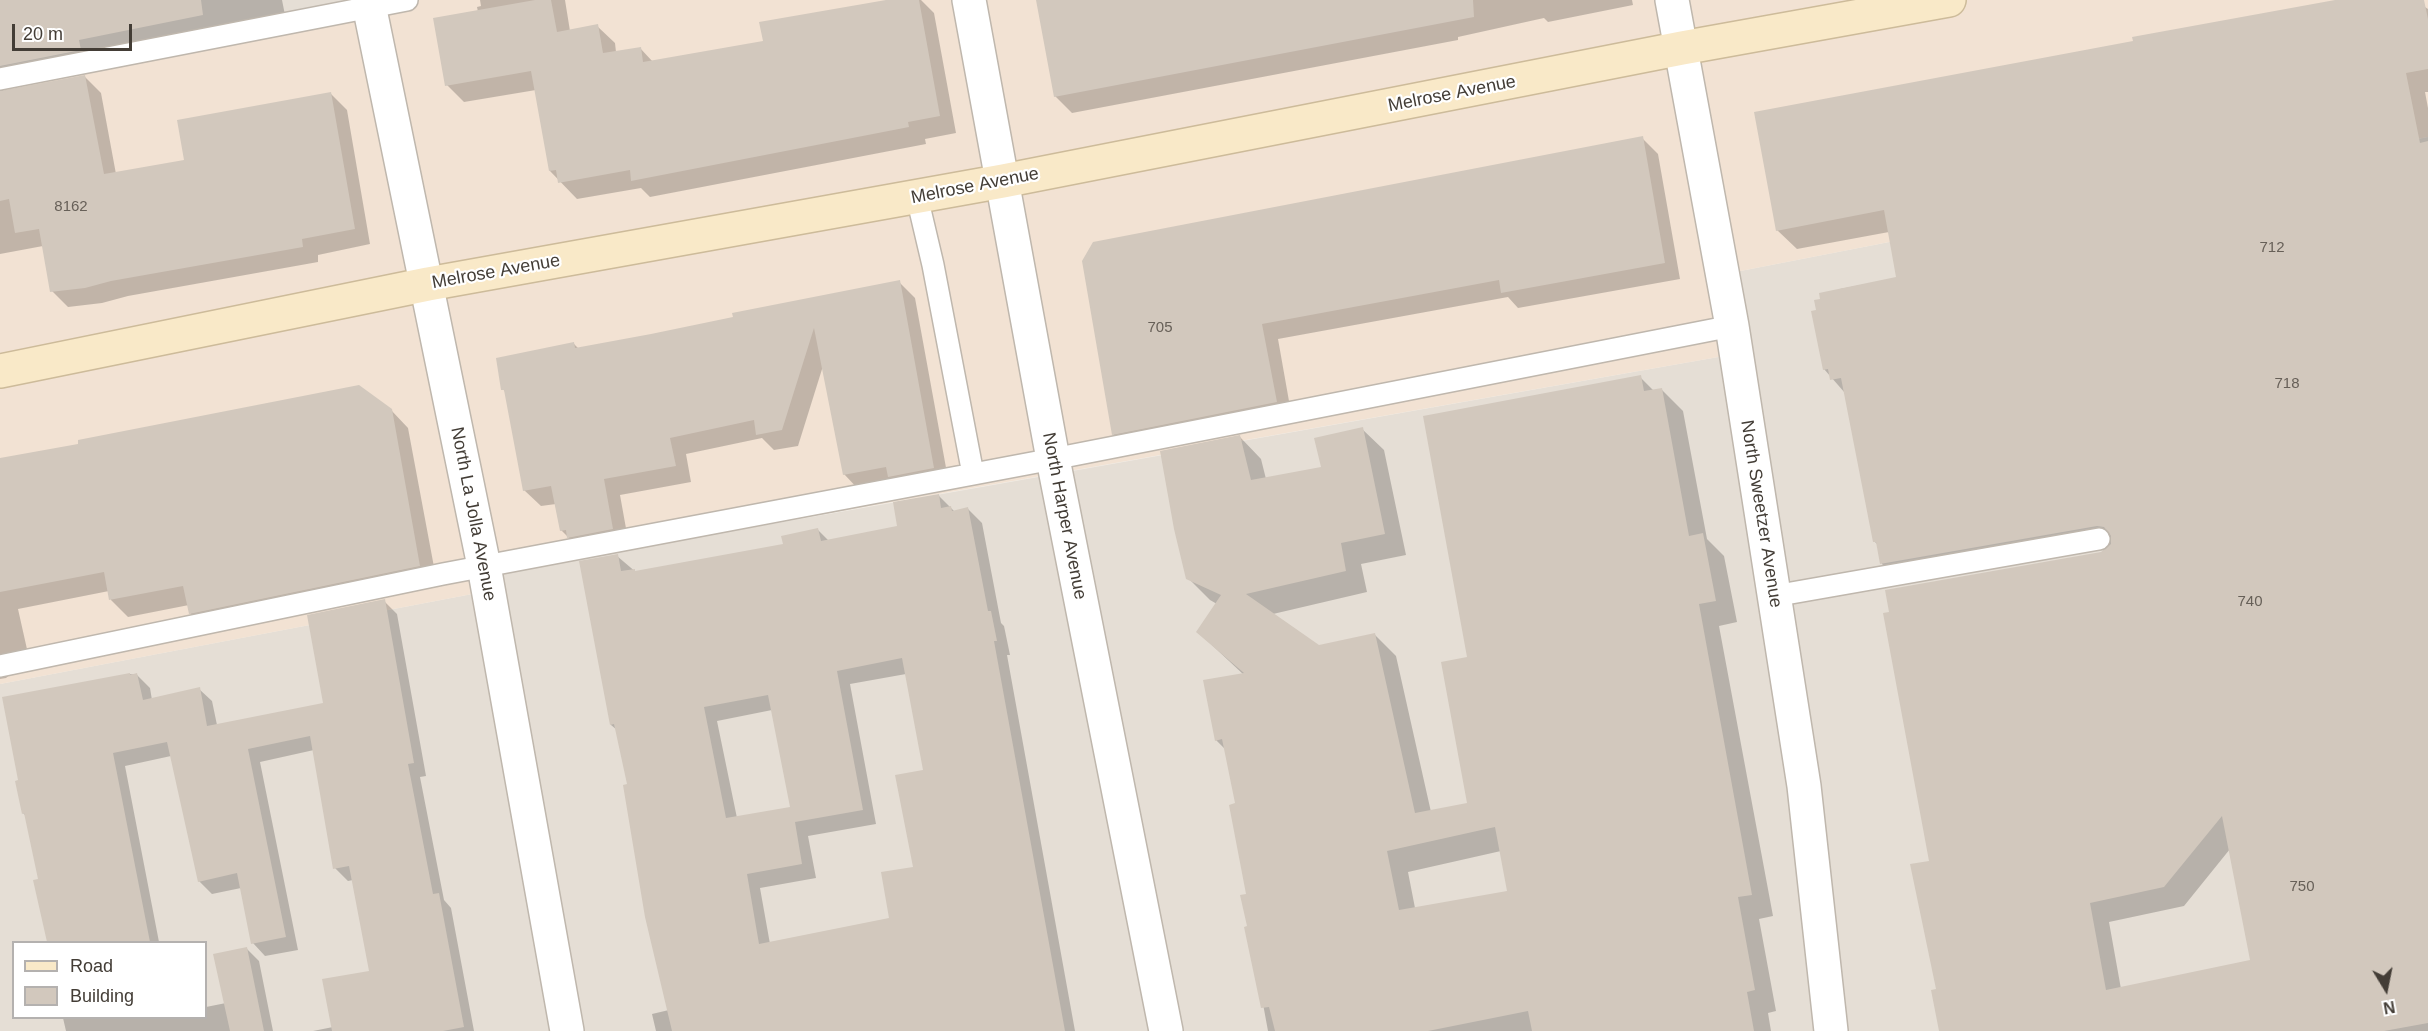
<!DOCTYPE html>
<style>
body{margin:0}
#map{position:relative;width:2428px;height:1031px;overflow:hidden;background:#f1ede6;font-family:Helvetica,sans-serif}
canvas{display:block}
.legend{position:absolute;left:12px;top:941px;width:195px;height:78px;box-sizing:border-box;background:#fff;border:2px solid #b4b1af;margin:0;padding:8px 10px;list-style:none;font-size:18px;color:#433d36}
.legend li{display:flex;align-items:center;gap:12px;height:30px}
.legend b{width:30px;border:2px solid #b4b1af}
.north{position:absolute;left:2356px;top:959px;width:60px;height:60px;-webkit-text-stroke:4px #fff;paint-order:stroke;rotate:170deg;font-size:16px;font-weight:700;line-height:24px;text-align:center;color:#433d36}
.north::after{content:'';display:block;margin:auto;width:21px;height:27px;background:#433d36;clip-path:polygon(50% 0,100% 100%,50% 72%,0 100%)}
.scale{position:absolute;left:12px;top:24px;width:120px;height:27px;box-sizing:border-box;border:3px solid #433d36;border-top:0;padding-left:8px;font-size:18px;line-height:21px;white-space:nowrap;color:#433d36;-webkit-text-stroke:4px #fff;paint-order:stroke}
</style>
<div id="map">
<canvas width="2428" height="1031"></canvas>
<ul class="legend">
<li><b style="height:8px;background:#f9e9c8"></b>Road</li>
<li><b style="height:16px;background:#d2c8bd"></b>Building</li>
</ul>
<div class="north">N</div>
<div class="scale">20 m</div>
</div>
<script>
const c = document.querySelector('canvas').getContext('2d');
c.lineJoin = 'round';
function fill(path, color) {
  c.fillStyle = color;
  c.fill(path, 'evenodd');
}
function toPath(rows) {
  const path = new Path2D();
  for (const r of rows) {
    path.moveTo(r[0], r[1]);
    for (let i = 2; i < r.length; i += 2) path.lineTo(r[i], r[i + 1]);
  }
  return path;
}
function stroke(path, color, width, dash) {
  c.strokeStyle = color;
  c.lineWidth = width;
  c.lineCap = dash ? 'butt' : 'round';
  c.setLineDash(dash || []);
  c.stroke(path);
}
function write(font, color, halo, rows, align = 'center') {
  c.font = font + ' Helvetica,sans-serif';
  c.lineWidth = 4.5;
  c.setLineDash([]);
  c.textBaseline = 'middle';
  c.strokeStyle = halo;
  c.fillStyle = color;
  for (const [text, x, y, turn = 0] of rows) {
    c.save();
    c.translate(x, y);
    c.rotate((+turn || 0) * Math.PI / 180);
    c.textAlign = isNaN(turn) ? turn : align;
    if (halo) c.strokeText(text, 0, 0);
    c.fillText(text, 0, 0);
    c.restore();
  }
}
fill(toPath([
 [0,0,405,0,0,79],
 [2428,137,2428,1031,0,1031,0,684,488,591,483,575,1741,353,1725,274],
 [14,942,206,942,206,1018,14,1018]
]), '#e5ded5');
fill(toPath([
 [405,0,2428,0,2428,137,1725,274,1741,353,483,574,488,591,0,684,0,79]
]), '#f2e2d3');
fill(toPath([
 [0,0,282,0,287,25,14,82,0,93],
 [480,0,565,0,570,31,597,26,615,43,616,52,640,48,653,62,764,42,894,0,921,0,934,13,956,133,925,139,926,144,650,197,641,188,577,199,550,171,536,90,464,102,447,85,478,12,477,7,481,6],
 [1038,0,1632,0,1633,5,1548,22,1544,18,1458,37,1458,40,1072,113,1055,96],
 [2343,0,2414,0,2428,9,2428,92,2425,92,2428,108,2428,1031,1940,1031,1931,862,2102,553,2110,547,1901,583,1882,564,1879,546,1875,542,1845,393,1824,369,1818,311,1840,289,1898,278,1889,232,1797,249,1777,230,2134,43],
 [2230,849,2252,961,2121,989,2109,922,2184,906],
 [85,77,101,93,116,174,186,162,331,94,347,110,370,244,318,255,318,262,128,296,102,303,68,307,52,291,43,246,0,254,0,94],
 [1642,138,1658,154,1680,279,1518,308,1508,297,1278,339,1292,418,1129,450,1113,434,1084,261],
 [899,282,915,298,949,484,860,491,844,474,823,366,798,446,774,450,762,438,686,454,691,482,620,495,629,545,578,547,561,530,556,504,541,506,524,490,506,393,503,389,574,344,579,349,652,336],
 [1640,377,1654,391,1661,389,1683,411,1707,539,1724,556,1737,622,1719,626,1773,916,1759,919,1776,1011,1768,1013,1771,1031,1268,1031,1249,928,1248,895,1237,805,1226,750,1216,740,1244,675,1198,632,1217,604,1210,600,1188,578,1240,437,1261,459,1266,479,1323,468,1362,429,1384,450,1406,555,1361,564,1367,592,1273,614,1319,647,1375,635,1396,656,1431,812,1469,804,1469,658],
 [1501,851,1508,892,1415,908,1408,872],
 [391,410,408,428,437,583,208,630,190,613,189,605,128,617,111,600,109,591,18,609,31,667,14,671,6,678,0,679,0,460],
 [938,495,955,512,968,509,982,523,1001,623,1004,626,1010,655,1007,655,1075,1031,656,1031,652,1014,669,1010,628,785,617,730,611,725,617,556,637,573,784,545,818,530,829,541,898,527],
 [906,674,925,772,914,868,891,920,770,944,760,888,816,878,808,836,876,824,850,684],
 [772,710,791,808,737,818,717,721],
 [384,601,397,614,426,776,420,777,444,900,451,908,474,1031,313,1031,333,1027,371,972,353,880,348,881,335,868,314,750,260,762,298,950,265,956,253,943,241,888,212,894,199,881,171,756,125,766,159,942,48,942,35,881,39,880,26,816,23,813,129,674,137,675,150,688,152,700,199,689,212,701,217,725,324,704],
 [246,948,259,961,273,1031,66,1031,63,1018,206,1018,206,1007,226,1003]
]), '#0003');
fill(toPath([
 [0,0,201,0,203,15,79,40,81,50,0,66],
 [535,0,551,0,557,32,598,24,603,53,641,47,643,62,763,41,759,22,886,0,919,0,940,116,908,122,909,127,631,181,630,170,558,183,556,170,549,171,531,71,445,86,433,18],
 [1036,0,1473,0,1474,17,1054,97],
 [2335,0,2424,0,2428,19,2428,69,2406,73,2420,143,2428,141,2428,1023,2384,1031,1939,1031,1931,990,1936,989,1910,864,1929,861,1883,613,1889,612,1885,590,2101,552,2111,544,2111,536,2104,527,2097,526,1880,564,1876,542,1873,542,1841,378,1830,380,1828,369,1823,370,1811,311,1816,310,1814,300,1820,299,1819,293,1896,277,1884,210,1776,231,1754,112,2133,41,2132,37],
 [2222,816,2250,960,2106,990,2090,903,2164,887],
 [85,75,104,174,184,160,177,120,331,92,355,229,302,239,303,247,111,281,85,288,50,292,39,229,15,233,9,199,0,201,0,91],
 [1643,136,1665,263,1501,293,1499,280,1262,324,1277,402,1112,435,1082,261,1093,242],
 [900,280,934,468,888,477,886,467,843,475,814,328,782,430,756,435,754,420,670,438,676,466,604,479,613,529,567,538,566,530,560,531,551,486,523,491,504,390,501,390,496,358,574,342,575,348,651,334,733,317,732,313],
 [1641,375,1644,391,1662,388,1689,536,1703,533,1716,601,1699,604,1752,895,1738,897,1755,990,1747,992,1754,1031,1532,1031,1528,1011,1428,1031,1275,1031,1269,1007,1261,1008,1244,927,1247,926,1240,895,1246,894,1229,805,1235,803,1222,739,1215,741,1203,680,1244,673,1196,632,1221,595,1186,579,1174,529,1160,451,1240,435,1251,480,1321,467,1314,438,1363,427,1385,534,1341,543,1346,571,1246,594,1319,645,1375,633,1415,813,1467,803,1441,662,1467,657,1423,416],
 [1495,827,1507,891,1399,910,1387,851],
 [359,385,392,409,420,566,189,614,183,586,109,600,104,572,0,592,0,458,78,444,78,440],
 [939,494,941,508,951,506,952,511,968,507,988,611,991,611,997,641,994,641,1065,1031,672,1031,645,917,623,785,627,784,614,724,610,725,579,561,618,554,621,571,635,569,635,571,783,544,781,536,818,528,821,541,897,526,893,502],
 [902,658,923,770,895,775,913,867,881,872,889,918,759,944,747,874,802,864,795,822,863,810,837,671],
 [768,695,790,807,726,818,704,707],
 [385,599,414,763,408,764,433,894,439,893,464,1027,443,1031,332,1031,322,979,369,971,349,866,333,869,310,736,248,749,286,937,251,944,237,873,198,882,167,742,113,753,150,942,47,942,33,880,38,879,24,813,22,814,15,781,18,780,2,697,130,673,130,675,137,673,143,700,200,687,207,726,323,703,307,615],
 [247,947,264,1031,230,1031,213,954]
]), '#d2c8bd');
const service = toPath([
 [0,79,407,0],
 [917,197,933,265,973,474],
 [1774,596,2099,539],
 [0,666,443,574,1053,459,1732,326]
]);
const minor = toPath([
 [368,0,484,566,567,1031],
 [969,0,1053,459,1166,1031],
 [1672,0,1732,326,1804,786,1831,1031]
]);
const secondary = toPath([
 [0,371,428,284,1003,181,1682,48,1949,0]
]);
stroke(service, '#bfb7ad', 24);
stroke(minor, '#bfb7ad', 36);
stroke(secondary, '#cdbb9a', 36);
stroke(service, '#fff', 21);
stroke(minor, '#fff', 33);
stroke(secondary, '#f9e9c8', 33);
write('15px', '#676058', null, [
 ["8162",71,207],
 ["712",2272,248],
 ["705",1160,328],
 ["718",2287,384],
 ["740",2250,602],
 ["750",2302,887]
]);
write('18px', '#433d36', '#fff', [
 ["Melrose Avenue",1452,94,-11],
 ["Melrose Avenue",975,186,-11],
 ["Melrose Avenue",496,272,-10],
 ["North La Jolla Avenue",473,514,79],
 ["North Sweetzer Avenue",1761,514,81],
 ["North Harper Avenue",1064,516,79]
]);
</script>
